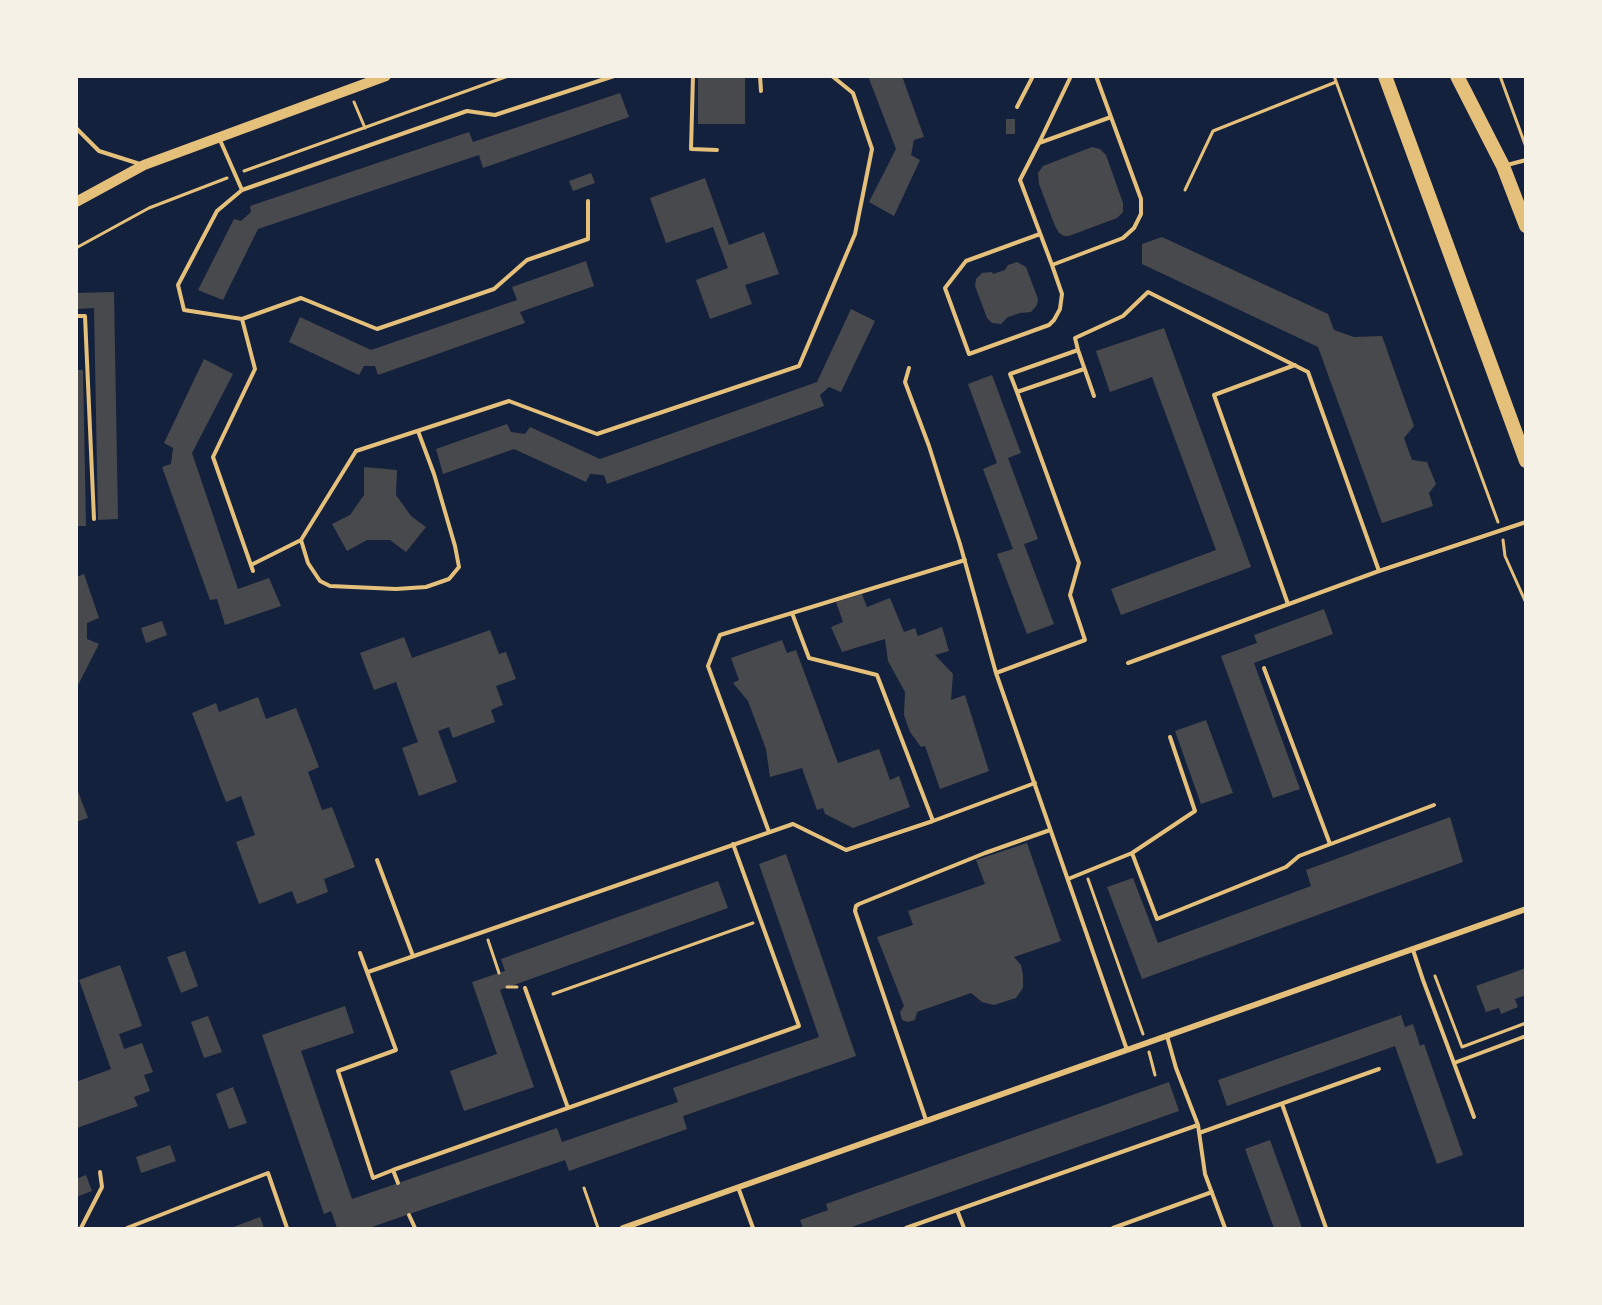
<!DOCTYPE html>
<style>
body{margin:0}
#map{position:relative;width:1602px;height:1305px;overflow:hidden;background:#14213d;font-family:Inter,sans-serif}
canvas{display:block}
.frame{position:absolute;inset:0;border:78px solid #f6f1e7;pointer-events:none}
</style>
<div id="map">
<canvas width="1602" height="1305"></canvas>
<div class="frame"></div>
</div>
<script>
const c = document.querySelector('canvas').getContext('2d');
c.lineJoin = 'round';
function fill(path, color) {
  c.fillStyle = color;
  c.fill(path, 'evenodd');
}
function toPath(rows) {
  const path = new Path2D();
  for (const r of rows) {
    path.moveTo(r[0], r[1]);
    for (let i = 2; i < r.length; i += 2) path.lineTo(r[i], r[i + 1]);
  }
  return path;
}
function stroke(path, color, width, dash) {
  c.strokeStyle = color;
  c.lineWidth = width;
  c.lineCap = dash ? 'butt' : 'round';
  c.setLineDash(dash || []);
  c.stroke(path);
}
fill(toPath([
 [698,76,745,76,745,124,698,124],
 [868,76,902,76,924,137,914,140,911,155,920,160,894,216,869,202,896,149],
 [620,93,629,117,483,168,479,155,258,229,223,300,198,290,234,219,241,221,251,212,250,206,469,132,473,142],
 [1006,119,1015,119,1015,134,1006,134],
 [1092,147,1100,149,1106,155,1123,203,1123,212,1117,218,1069,236,1064,236,1059,233,1055,226,1039,184,1038,173,1043,166],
 [591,173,595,183,573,191,569,181],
 [705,178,729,245,764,232,779,274,745,285,752,304,710,319,696,280,728,268,713,227,666,243,650,198],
 [1162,237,1328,314,1334,330,1354,337,1382,336,1414,426,1404,438,1412,460,1427,462,1436,484,1429,493,1433,506,1382,523,1318,347,1142,264,1142,244],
 [586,261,594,286,520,312,525,323,378,375,375,366,364,366,359,375,289,342,300,317,371,350,517,300,512,287],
 [1017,262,1026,267,1038,299,1037,305,1031,312,1020,313,1008,317,1001,324,992,323,987,318,975,286,976,279,982,273,992,272,993,274,1005,270,1008,265],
 [114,292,118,519,98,520,94,308,76,309,76,293],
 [851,309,875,321,841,392,829,387,820,395,824,406,607,484,604,475,590,474,586,482,514,449,443,474,436,449,507,424,511,432,525,434,530,427,600,459,817,382],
 [1164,328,1251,567,1121,615,1111,589,1216,550,1152,377,1110,392,1096,351],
 [204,359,233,374,192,453,238,589,269,578,281,606,225,625,217,599,210,600,162,467,171,464,173,448,164,443],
 [76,370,83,370,86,526,76,526],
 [992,375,1021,453,1008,458,1038,539,1024,544,1054,624,1027,634,997,554,1013,549,983,469,997,463,968,384],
 [364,467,397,470,396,495,411,516,426,527,406,552,390,540,367,540,347,551,332,524,350,515,364,495],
 [84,574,99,618,87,623,87,639,99,644,76,689,76,577],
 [862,594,867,607,890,598,904,632,915,628,918,636,942,627,949,651,935,655,953,674,951,700,965,695,989,771,940,789,925,746,921,747,910,732,904,715,905,692,888,661,885,639,842,652,831,627,843,622,836,602],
 [1324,609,1333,634,1254,663,1300,789,1273,798,1221,656,1257,643,1254,635],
 [162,621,167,635,146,643,141,628],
 [490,630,499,654,506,652,516,679,496,686,503,705,491,710,495,722,453,738,449,727,438,731,457,782,419,796,402,748,418,742,396,682,374,690,360,653,404,637,412,658],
 [782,640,787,653,796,650,838,763,879,749,890,780,899,776,910,807,853,828,825,814,823,808,817,810,802,768,770,777,766,749,748,701,733,683,739,680,731,658],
 [258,697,266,719,296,708,319,767,308,772,322,810,332,807,355,867,324,879,328,892,297,904,292,891,259,904,236,842,255,835,241,796,226,802,192,713,216,703,219,712],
 [1206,720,1233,793,1201,804,1175,731],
 [76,786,88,818,76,822],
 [1450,817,1463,862,1142,979,1107,887,1133,878,1158,943,1311,886,1306,870],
 [1027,843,1061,941,1014,957,1021,965,1023,975,1023,988,1016,998,994,1005,982,1002,971,993,917,1012,915,1020,908,1022,902,1020,900,1012,904,1006,877,937,913,925,908,911,985,884,976,860],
 [786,854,856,1056,683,1116,687,1129,569,1171,565,1160,369,1228,337,1228,331,1211,324,1214,262,1035,345,1006,354,1033,301,1051,352,1199,557,1128,562,1142,678,1102,673,1088,819,1037,759,864],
 [718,881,728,908,500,990,534,1087,464,1111,450,1071,497,1054,472,982,505,971,501,959],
 [185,951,198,986,181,993,167,957],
 [120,965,142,1026,119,1034,124,1049,142,1043,153,1072,144,1075,150,1091,134,1097,138,1106,77,1128,76,1082,111,1069,79,980],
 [1526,968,1526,995,1515,999,1518,1007,1501,1014,1499,1008,1486,1012,1476,986],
 [1401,1015,1405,1027,1413,1024,1420,1046,1424,1044,1463,1155,1437,1164,1395,1046,1227,1106,1218,1080],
 [208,1016,222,1052,204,1058,191,1022],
 [1169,1082,1179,1111,849,1228,803,1228,800,1220,828,1210,826,1204],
 [233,1087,247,1123,229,1129,216,1094],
 [1270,1140,1302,1228,1274,1228,1245,1149],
 [170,1145,176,1161,141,1173,136,1157],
 [86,1175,92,1191,76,1197,76,1179],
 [260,1217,264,1228,231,1228]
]), '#48494c');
stroke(toPath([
 [1334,76,1498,522],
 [1500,76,1526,147],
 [354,102,365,128],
 [244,171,508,76],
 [1185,190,1213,131,1336,82],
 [76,248,149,208,227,178],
 [1503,540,1505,556,1526,603],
 [1088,879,1143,1034],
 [488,940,499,973],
 [1435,976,1462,1047,1526,1023],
 [507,987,517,987],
 [553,994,753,923],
 [1149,1052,1155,1075],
 [584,1188,598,1228]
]), '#e5c07b', 3);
stroke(toPath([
 [693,76,691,149,717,150],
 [760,76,761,91],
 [1096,76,1141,199,1141,214,1134,228,1123,238,1052,265,1020,180,1039,143,1111,117],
 [1017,107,1033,76],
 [76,128,99,151,140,164],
 [220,140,242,190,217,211,178,285,184,310,242,319,255,369,213,457,253,571],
 [1039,143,1071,76],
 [1507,165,1526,160],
 [242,190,467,111,495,115,614,76],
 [1040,234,966,261,945,288,969,354,1049,325,1054,320,1060,309,1062,294,1052,265],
 [76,316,85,316,94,519],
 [242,319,301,298,377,329,494,289,527,260,588,239,588,201],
 [1078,350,1094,396],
 [909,368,905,382,929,446,960,544,996,673],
 [1084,369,1017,392,1079,563,1070,595,1085,640,996,673,1127,1050],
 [1017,392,1010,374,1078,350,1075,338,1123,316,1148,292,1308,372,1379,571],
 [301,540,308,563,320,581,330,586,396,589,426,587,449,579,459,567,455,546,434,474,418,431],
 [251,565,301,540,356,451,509,401,597,434,799,366,855,234,872,149,853,93,832,76],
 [1288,604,1214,395,1295,365],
 [792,613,965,560],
 [1128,663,1379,571,1526,522],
 [1264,668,1330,844],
 [769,832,708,666,720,635,792,613,809,658,877,675,933,821],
 [1132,853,1195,811,1170,737],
 [377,860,413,956],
 [1068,879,1132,853,1157,919,1286,867,1299,856,1434,805],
 [1413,950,1423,980,1474,1117],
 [360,953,396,1050,338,1071,373,1178,393,1170],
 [368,972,793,824,846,850,933,821,1035,783],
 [525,988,568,1108],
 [1167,1036,1176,1068,1198,1125,1205,1174,1225,1228],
 [1454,1063,1526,1036],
 [1282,1104,1326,1228],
 [926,1120,855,911,856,906,859,904,985,853,1050,830],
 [1199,1133,1379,1069],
 [398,1183,393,1170,799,1026,733,844],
 [738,1187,753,1228],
 [957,1210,964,1228],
 [409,1215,415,1228],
 [81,1228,102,1187,100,1172],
 [127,1228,268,1173,287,1228],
 [906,1228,1198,1125],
 [1113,1228,1212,1192]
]), '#e5c07b', 4);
stroke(toPath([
 [623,1228,1526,909]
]), '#e5c07b', 6);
stroke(toPath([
 [76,202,144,165,386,76]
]), '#e5c07b', 10);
stroke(toPath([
 [1385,76,1526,461],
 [1457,76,1503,166,1526,226]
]), '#e5c07b', 14);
</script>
